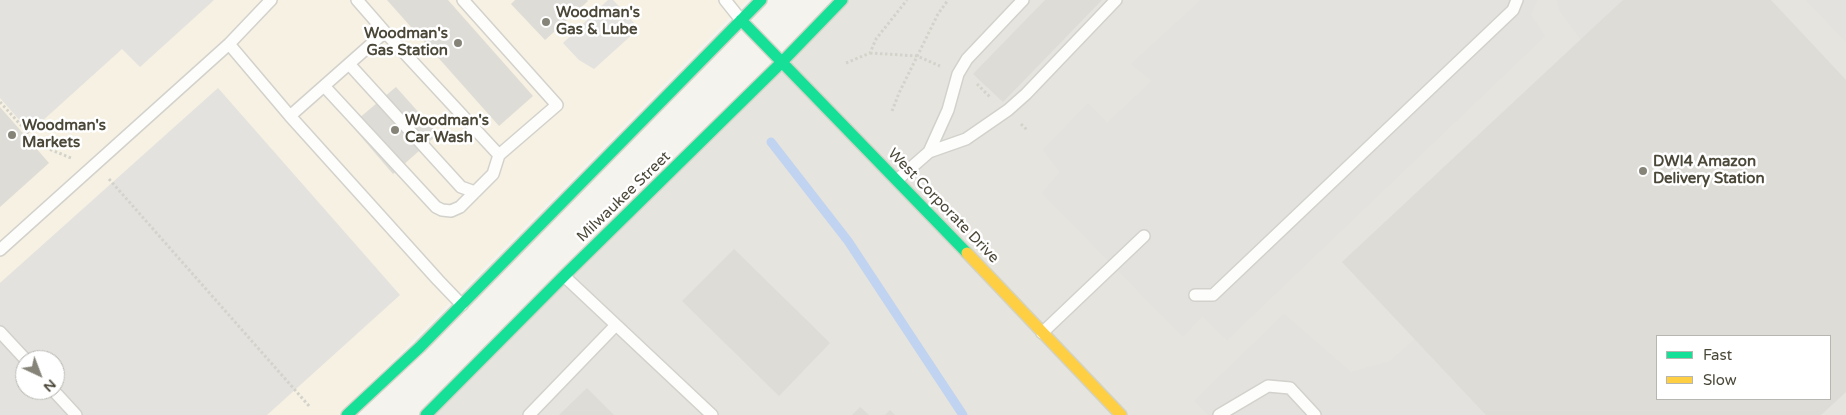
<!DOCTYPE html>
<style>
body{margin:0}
#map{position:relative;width:1846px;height:415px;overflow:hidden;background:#f4f3ee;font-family:"Varela Round",sans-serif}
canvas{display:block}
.legend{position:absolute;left:1656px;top:335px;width:175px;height:65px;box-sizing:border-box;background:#fff;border:1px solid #b7b6b0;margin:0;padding:6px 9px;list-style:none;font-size:15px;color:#4b4839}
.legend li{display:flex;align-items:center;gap:10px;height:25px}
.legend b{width:25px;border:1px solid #b7b6b0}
.north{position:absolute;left:15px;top:350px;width:50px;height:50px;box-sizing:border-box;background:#fff;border:1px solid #b7b6b0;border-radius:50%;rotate:137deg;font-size:14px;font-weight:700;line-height:20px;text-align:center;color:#4b4839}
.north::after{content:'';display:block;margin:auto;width:18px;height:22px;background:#868478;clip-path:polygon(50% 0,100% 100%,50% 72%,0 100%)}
</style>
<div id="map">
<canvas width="1846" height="415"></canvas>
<ul class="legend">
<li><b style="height:6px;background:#16e098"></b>Fast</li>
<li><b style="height:6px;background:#ffcf43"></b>Slow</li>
</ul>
<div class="north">N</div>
</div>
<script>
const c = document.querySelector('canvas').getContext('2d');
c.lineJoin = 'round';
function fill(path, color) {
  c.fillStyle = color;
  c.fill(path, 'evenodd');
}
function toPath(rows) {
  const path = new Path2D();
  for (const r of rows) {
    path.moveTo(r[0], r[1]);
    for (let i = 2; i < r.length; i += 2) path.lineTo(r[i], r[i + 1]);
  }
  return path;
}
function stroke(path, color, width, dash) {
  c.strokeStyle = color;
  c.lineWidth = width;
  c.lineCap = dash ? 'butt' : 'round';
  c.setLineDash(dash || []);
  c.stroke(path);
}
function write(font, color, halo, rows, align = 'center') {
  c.font = font + ' "Varela Round",sans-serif';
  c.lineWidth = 5;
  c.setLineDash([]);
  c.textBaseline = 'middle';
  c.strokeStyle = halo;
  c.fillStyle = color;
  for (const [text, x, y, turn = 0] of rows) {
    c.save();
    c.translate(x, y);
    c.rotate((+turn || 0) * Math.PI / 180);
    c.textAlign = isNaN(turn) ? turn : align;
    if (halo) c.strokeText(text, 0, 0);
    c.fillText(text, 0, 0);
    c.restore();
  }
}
fill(toPath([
 [0,0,747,0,339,415,0,415],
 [25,360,55,360,55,390,25,390]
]), '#f6f1e2');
fill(toPath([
 [842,0,1846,0,1846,415,426,415],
 [1657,336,1830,336,1830,399,1657,399]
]), '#e6e4de');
fill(toPath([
 [0,0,214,0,140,67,122,49,30,132,0,98],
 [608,0,613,0,635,24,635,32,594,69,579,60,563,43],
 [1201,0,1537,0,1531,15,1545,36,1227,340,1202,316,1183,337,1042,193,1060,172,1043,150,1088,103,1107,123,1152,81,1131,64],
 [1557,0,1623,0,1581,40,1559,10],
 [1806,0,1846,0,1846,42],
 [218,88,400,295,267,415,0,415,0,283],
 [25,360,55,360,55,390,25,390],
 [1284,314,1351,372,1390,361,1415,339,1486,415,1209,415,1194,401]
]), '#e3e2de');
stroke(toPath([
 [771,142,848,241,963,415]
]), '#c0d3f0', 9);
fill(toPath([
 [387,0,448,0,533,96,499,126],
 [515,0,587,0,588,1,545,40,511,4],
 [1045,0,1102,0,1003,102,973,74],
 [1623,0,1771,0,1846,80,1846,392,1821,415,1486,415,1342,262],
 [1657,336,1830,336,1830,399,1657,399],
 [396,87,438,134,393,174,351,125],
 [0,107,49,163,0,207],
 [734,249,830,343,779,396,682,301],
 [587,388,614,415,559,415],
 [860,407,869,415,852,415],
 [890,410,895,415,885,415]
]), '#dedcd6');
const lane = toPath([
 [725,0,741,20],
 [385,32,499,155,557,105,463,0],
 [229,44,290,116,438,280,462,305],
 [349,64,461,187,475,192],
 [324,86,436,207,442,210,451,211,460,207,493,174,499,155],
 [290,116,385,32,357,0],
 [929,152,948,110,958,74,967,59,1023,0],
 [897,180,929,152,966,139,1008,110,1026,94,1116,0],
 [0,250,229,44,271,0],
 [564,276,712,415],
 [1195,295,1213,295,1513,10,1517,0],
 [0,332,26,360],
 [1042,333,1144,236],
 [53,390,76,415],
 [529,415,616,325],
 [1219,415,1268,386,1290,388,1315,415]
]);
const fast = toPath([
 [741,20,967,253],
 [347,415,420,347,761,0],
 [426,415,564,276,782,62,842,0]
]);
const slow = toPath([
 [967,253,1121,415]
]);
stroke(lane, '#d2d1cb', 14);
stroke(fast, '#d2d2c5', 14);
stroke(slow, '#d2d2c5', 14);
stroke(toPath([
 [870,53,917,56,940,66],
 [846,63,870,53,876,39,907,0],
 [977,84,990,97],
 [0,102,39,145,71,158],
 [892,111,899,93,938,14,948,0],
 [1021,124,1027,130],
 [109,179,310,407]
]), '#d3d3cc', 3, [2.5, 2.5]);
stroke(lane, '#fdfdfc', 11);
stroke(fast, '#16e098', 11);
stroke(slow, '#ffcf43', 11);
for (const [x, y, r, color] of [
 [546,22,5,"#868478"],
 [458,43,5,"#868478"],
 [395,130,5,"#868478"],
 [12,135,5,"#868478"],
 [1643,171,5,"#868478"]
]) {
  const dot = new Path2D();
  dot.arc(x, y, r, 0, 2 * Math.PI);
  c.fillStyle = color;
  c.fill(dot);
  stroke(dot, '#fff', 2);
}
write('bold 15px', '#4b4839', '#fff', [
 ["Woodman's",556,13],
 ["Gas & Lube",556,30],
 ["Woodman's",448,34,"right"],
 ["Gas Station",448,51,"right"],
 ["Woodman's",405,121],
 ["Car Wash",405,138],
 ["Woodman's",22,126],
 ["Markets",22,143],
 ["DWI4 Amazon",1653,162],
 ["Delivery Station",1653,179]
], 'left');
write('15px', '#4b4839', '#fff', [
 ["Milwaukee Street",624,197,-44],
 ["West Corporate Drive",943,206,46]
]);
</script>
